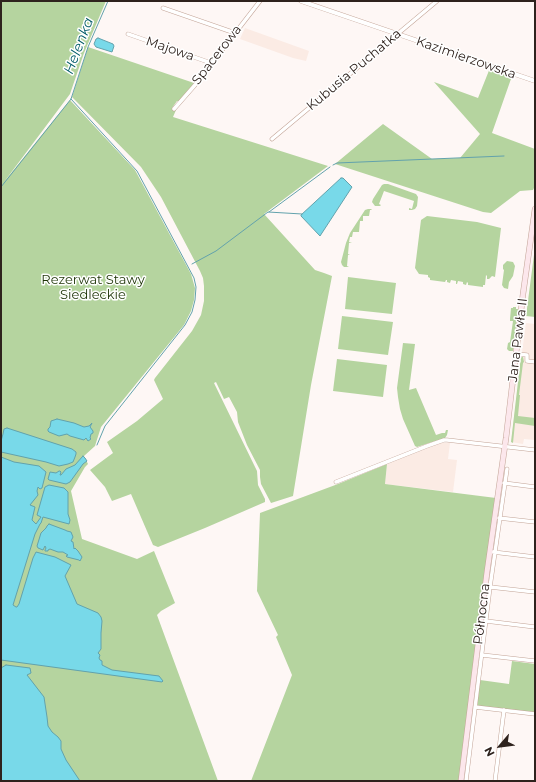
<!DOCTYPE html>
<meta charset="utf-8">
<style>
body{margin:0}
#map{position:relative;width:536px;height:782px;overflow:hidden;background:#fef7f5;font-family:Montserrat,sans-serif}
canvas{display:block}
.frame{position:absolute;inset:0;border:2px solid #2e221d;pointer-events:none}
.north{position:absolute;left:480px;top:726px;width:40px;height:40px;-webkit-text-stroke:3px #fff;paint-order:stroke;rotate:242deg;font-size:11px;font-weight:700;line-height:16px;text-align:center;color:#2e221d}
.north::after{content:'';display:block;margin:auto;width:14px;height:18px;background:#2e221d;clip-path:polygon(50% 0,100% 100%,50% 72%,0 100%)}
</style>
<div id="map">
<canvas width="536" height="782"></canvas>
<div class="frame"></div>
<div class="north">N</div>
</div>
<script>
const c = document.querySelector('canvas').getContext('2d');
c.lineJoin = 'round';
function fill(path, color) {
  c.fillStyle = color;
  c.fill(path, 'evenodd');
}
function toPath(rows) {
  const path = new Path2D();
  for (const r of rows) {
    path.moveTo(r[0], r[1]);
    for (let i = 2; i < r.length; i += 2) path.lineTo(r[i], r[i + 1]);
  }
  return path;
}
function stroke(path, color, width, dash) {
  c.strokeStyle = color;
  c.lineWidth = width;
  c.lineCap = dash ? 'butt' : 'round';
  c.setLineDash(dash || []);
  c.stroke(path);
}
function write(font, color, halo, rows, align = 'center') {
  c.font = font + ' Montserrat,sans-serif';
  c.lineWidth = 3;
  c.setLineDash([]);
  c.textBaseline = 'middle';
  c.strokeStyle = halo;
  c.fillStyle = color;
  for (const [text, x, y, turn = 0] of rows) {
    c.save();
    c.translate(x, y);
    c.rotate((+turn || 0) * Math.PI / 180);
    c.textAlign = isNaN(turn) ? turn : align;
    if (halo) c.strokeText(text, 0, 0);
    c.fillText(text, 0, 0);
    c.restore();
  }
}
fill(toPath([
 [245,28,309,51,306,61,293,58,240,39],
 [526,323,535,324,535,440,524,439,523,444,511,442,522,356,523,357,524,355,522,353],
 [440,443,450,443,448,459,457,460,453,492,385,484,387,464]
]), '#fbebe4');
fill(toPath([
 [1,1,106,1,84,53,70,94,4,182,70,100,135,170,191,274,195,288,194,300,191,311,184,325,101,427,95,446,84,456,88,464,85,467,71,491,82,539,137,559,154,551,175,603,161,611,157,615,218,781,1,781],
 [88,47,194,83,180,101,177,101,172,108,176,110,173,117,328,166,264,214,315,270,324,273,332,276,311,385,293,496,271,503,261,484,260,477,260,470,247,445,238,422,237,412,229,397,224,399,216,382,214,383,257,471,258,485,265,499,265,502,205,528,158,547,153,545,131,494,112,501,105,487,90,470,113,453,107,442,137,421,163,399,154,380,155,378,192,331,201,315,204,301,204,286,203,278,200,271,161,197,141,167,72,97],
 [490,68,512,76,492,133,535,149,535,186,533,190,520,191,491,213,483,212,335,164,383,124,432,159,460,158,480,134,434,82,478,98],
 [384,184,388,184,416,194,418,197,417,206,415,209,412,210,409,210,409,208,412,209,414,201,384,191,379,204,381,205,380,206,375,206,372,202,373,199,382,185],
 [368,209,371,209,372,210,370,210,369,216,363,216,363,221,360,221,359,232,353,232,352,237,350,237,349,242,352,243,349,243,348,254,350,254,348,255,347,266,349,266,347,267,344,267,342,265,341,262,346,243,350,233,365,210],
 [427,216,477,222,501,228,495,277,492,276,489,279,487,279,487,276,486,275,485,285,483,285,483,287,468,285,468,283,467,282,466,285,463,284,463,282,458,281,457,284,456,284,456,281,451,280,450,283,447,282,447,280,446,280,445,282,430,280,430,278,428,277,428,275,419,274,415,268,421,220],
 [535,247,535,317,526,316],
 [507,261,513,262,515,266,513,276,509,282,508,289,504,288,502,285,504,270,503,269,503,265],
 [348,277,396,283,392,314,345,309],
 [513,307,516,307,516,309,518,309,513,351,509,351,507,349,508,343,510,342,513,321,510,321,510,319,511,308,513,308],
 [342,316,393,322,388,355,338,349],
 [403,343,415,344,409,390,416,388,436,435,442,433,445,433,446,430,448,430,447,435,445,438,417,447,415,446,403,419,400,409,398,397,397,388],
 [521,356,523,357,524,362,523,363,519,395,520,395,518,416,535,418,535,426,515,423,513,443,511,442],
 [337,359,387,365,383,397,333,391],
 [387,464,385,484,496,498,459,781,251,781,292,675,276,637,278,635,257,591,260,513,338,484],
 [512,661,535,664,535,713,477,706,480,680,509,684]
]), '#b5d49f');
const water = toPath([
 [98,38,113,44,114,46,112,52,96,47,94,44,96,39,98,38],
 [341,178,343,178,352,187,320,236,301,216,301,215,341,178],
 [57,419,74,423,84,427,89,426,92,423,90,427,93,431,93,433,91,434,90,438,91,439,88,441,86,438,84,440,70,436,67,434,59,436,49,432,48,431,48,429,50,427,51,421,57,419],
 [7,428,72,449,76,452,76,454,75,457,73,462,68,464,59,466,46,462,1,452,1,441,3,434,4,429,7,428],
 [83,456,85,458,87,461,83,464,70,482,66,484,49,480,48,479,50,472,56,473,59,471,60,471,61,472,60,475,61,475,66,469,75,465,83,456],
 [1,457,14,462,39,466,46,472,42,488,40,489,38,487,37,491,38,495,30,505,35,507,32,520,36,524,41,517,37,515,45,487,49,485,64,488,68,492,68,514,70,520,69,524,43,517,41,523,40,524,35,534,13,605,16,607,17,607,19,604,33,558,36,552,55,557,71,565,65,576,77,604,98,613,101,617,102,621,101,633,101,649,98,653,100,655,99,658,100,660,102,661,102,665,112,670,159,676,163,681,162,682,1,660,1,457],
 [49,524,65,530,67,531,71,532,73,537,71,541,73,542,74,549,75,548,78,551,82,557,80,561,79,560,67,557,66,556,68,555,63,552,58,552,50,549,48,550,48,551,45,551,45,550,46,548,45,546,43,550,38,548,37,546,41,533,46,528,47,526,49,524],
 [6,665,30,668,31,673,27,675,44,697,47,717,48,726,52,732,58,737,61,741,61,749,66,760,80,781,1,781,1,668,6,665]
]);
fill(water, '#78d9e9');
stroke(water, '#62a2ac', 1);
stroke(toPath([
 [71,99,137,171,194,278,196,287,195,300,192,312,185,325,105,426,97,445],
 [333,165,337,163,504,156],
 [1,187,71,99,88,47,108,1],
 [269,212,330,167],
 [192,264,216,251,268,212,302,214]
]), '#62a2ac', 1);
const minor = toPath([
 [163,8,235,33],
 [128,34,211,63],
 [174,109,195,85,260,1],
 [272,139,437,1],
 [516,354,527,355,527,361,535,362],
 [336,482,427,446,444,440,447,440,535,450],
 [504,483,535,487],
 [499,518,535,522],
 [493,552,535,557],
 [490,587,535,592],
 [486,621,535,627],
 [482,655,535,661],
 [475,707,535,714],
 [466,781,490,587,507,469],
 [495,781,504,710]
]);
const tertiary = toPath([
 [301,1,535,81]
]);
const secondary = toPath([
 [461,781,487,572,506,438,523,294,535,209]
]);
stroke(minor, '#c3a497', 4.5);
stroke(tertiary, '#c3a497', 5);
stroke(secondary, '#c3a497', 6);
stroke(minor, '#fff', 3.5);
stroke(tertiary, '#fff', 4);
stroke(secondary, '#fce7ec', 5);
write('13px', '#2e221d', '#fff', [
 ["Majowa",170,49,19],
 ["Spacerowa",217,55,-52],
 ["Kazimierzowska",466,58,19],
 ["Kubusia Puchatka",354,70,-40],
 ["Jana Pawła II",518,340,-83],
 ["Północna",482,614,-83]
]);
write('13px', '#1c3305', '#fff', [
 ["Rezerwat Stawy",93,280],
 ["Siedleckie",93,295]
]);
write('italic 14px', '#025c68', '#fff', [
 ["Helenka",79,46,-69]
]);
</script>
